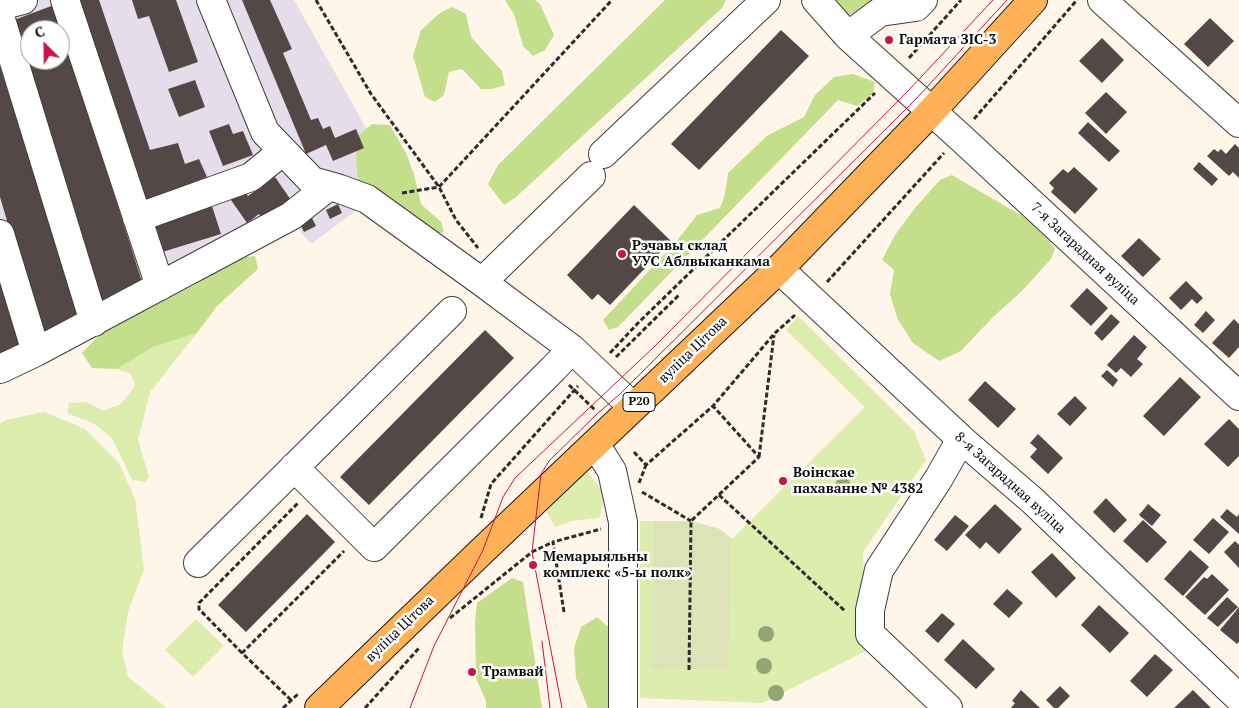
<!DOCTYPE html>
<meta charset="utf-8">
<style>
body{margin:0}
#map{position:relative;width:1239px;height:708px;overflow:hidden;background:#fff5e8;font-family:"PT Serif",serif}
canvas{display:block}
.north{position:absolute;left:20px;top:20px;width:50px;height:50px;box-sizing:border-box;background:#fff;border:1px solid #9d9d9d;border-radius:50%;rotate:337deg;font-size:14px;font-weight:700;line-height:20px;text-align:center;color:#0a0a0a}
.north::after{content:'';display:block;margin:auto;width:18px;height:22px;background:#c71546;clip-path:polygon(50% 0,100% 100%,50% 72%,0 100%)}
</style>
<div id="map">
<canvas width="1239" height="708"></canvas>
<div class="north">С</div>
</div>
<script>
const c = document.querySelector('canvas').getContext('2d');
c.lineJoin = 'round';
function fill(path, color) {
  c.fillStyle = color;
  c.fill(path, 'evenodd');
}
function toPath(rows) {
  const path = new Path2D();
  for (const r of rows) {
    path.moveTo(r[0], r[1]);
    for (let i = 2; i < r.length; i += 2) path.lineTo(r[i], r[i + 1]);
  }
  return path;
}
function stroke(path, color, width, dash) {
  c.strokeStyle = color;
  c.lineWidth = width;
  c.lineCap = dash ? 'butt' : 'round';
  c.setLineDash(dash || []);
  c.stroke(path);
}
function write(font, color, halo, rows, align = 'center') {
  c.font = font + ' "PT Serif",serif';
  c.lineWidth = 5;
  c.setLineDash([]);
  c.textBaseline = 'middle';
  c.strokeStyle = halo;
  c.fillStyle = color;
  for (const [text, x, y, turn = 0] of rows) {
    c.save();
    c.translate(x, y);
    c.rotate((+turn || 0) * Math.PI / 180);
    c.textAlign = isNaN(turn) ? turn : align;
    if (halo) c.strokeText(text, 0, 0);
    c.fillText(text, 0, 0);
    c.restore();
  }
}
fill(toPath([
 [0,0,294,0,355,108,395,182,311,244,294,224,0,381],
 [30,30,60,30,60,60,30,60]
]), '#e6ddeb');
fill(toPath([
 [798,316,914,431,926,460,863,552,866,651,762,703,640,698,640,521,653,521,651,670,727,669,732,539,865,407,786,330],
 [197,333,150,392,138,440,149,477,146,482,132,480,112,438,93,423,67,413,69,403,87,402,103,411,121,404,135,386,131,374,117,369,153,347],
 [44,412,85,429,119,463,135,499,144,569,128,612,122,651,128,677,167,708,0,708,0,424,6,420],
 [587,472,600,487,604,501,599,518,572,521,555,527,546,511],
 [196,619,224,646,193,677,165,650]
]), '#ddedae');
fill(toPath([
 [505,0,535,0,540,4,554,35,545,50,533,56,523,46,514,14],
 [665,0,726,0,722,8,516,197,504,205,488,184,498,165],
 [827,0,876,0,864,12,845,15],
 [452,7,466,14,471,37,502,71,505,85,492,89,481,89,462,69,449,72,444,95,435,102,425,97,413,56,421,30,440,13],
 [853,74,875,82,873,93,857,106,838,100,618,327,609,330,603,320,675,243,697,215,720,208,725,194,728,173,768,135,804,117,815,95,834,77],
 [372,124,390,125,406,153,414,174,421,204,441,222,444,232,435,235,387,207,358,180,356,161,358,136],
 [952,175,1036,224,1055,249,1051,259,1021,292,994,316,961,351,939,361,913,343,898,320,890,294,894,270,882,260,895,235,915,208,940,180],
 [255,256,258,269,217,306,197,333,153,347,117,369,92,368,82,353,102,332,195,285,237,258],
 [512,578,523,582,542,708,486,708,486,701,476,678,475,621,477,603],
 [597,617,608,627,613,708,588,708,576,678,574,648,581,627]
]), '#c4df8b');
fill(toPath([
 [653,521,691,521,720,529,732,539,728,669,651,670]
]), '#dee2b7');
fill(toPath([
 [78,0,99,0,150,150,178,143,185,164,199,159,207,177,146,202],
 [132,0,176,0,198,62,169,72,149,16,138,19],
 [242,0,270,0,292,49,283,53,311,120,318,118,323,129,330,126,335,138,356,129,364,148,333,161,326,145,306,154],
 [54,5,143,285,100,301,14,20],
 [30,30,60,30,60,60,30,60],
 [1210,18,1234,41,1208,67,1184,44],
 [781,30,809,56,699,170,671,144],
 [1102,38,1124,60,1102,83,1079,61],
 [0,66,79,318,40,333,0,197],
 [195,80,205,107,179,117,168,89],
 [1106,92,1127,112,1106,134,1085,113],
 [1088,122,1120,151,1109,162,1078,133],
 [229,124,233,134,243,131,253,155,223,166,209,131],
 [1235,144,1239,148,1239,178,1233,172,1229,176,1207,156,1214,149,1218,152,1221,149,1226,154],
 [1199,162,1218,179,1212,186,1193,169],
 [1074,167,1098,189,1075,214,1051,192,1054,188,1049,183,1063,169,1068,173],
 [275,177,291,200,263,220,259,214,247,223,231,200,244,190,248,196],
 [338,204,342,213,330,219,326,210],
 [634,205,671,241,610,305,598,294,592,300,567,275],
 [212,206,221,234,159,253,150,225],
 [309,212,316,226,304,232,297,218],
 [1139,238,1161,259,1143,277,1121,256],
 [0,270,27,353,0,361],
 [1186,281,1203,298,1197,304,1192,299,1181,310,1169,298],
 [1087,288,1108,308,1091,326,1070,306],
 [1206,311,1215,320,1203,333,1194,325],
 [1111,314,1120,322,1102,341,1094,333],
 [1234,319,1239,324,1239,347,1229,358,1212,343],
 [485,330,514,358,369,505,340,477],
 [1134,335,1147,347,1137,359,1143,364,1131,377,1121,368,1116,373,1107,365],
 [1107,370,1118,380,1113,387,1101,376],
 [1180,377,1201,397,1164,436,1143,416],
 [985,381,1016,409,998,428,968,400],
 [1075,396,1087,408,1070,426,1057,414],
 [1229,419,1239,429,1239,456,1228,467,1204,444],
 [1038,434,1063,458,1048,474,1030,457,1037,449,1030,443],
 [1106,498,1127,520,1114,533,1093,512],
 [995,504,1022,529,999,554,986,542,980,549,965,535],
 [1148,504,1161,515,1152,526,1139,515],
 [1227,509,1237,517,1239,514,1239,534,1220,517],
 [307,514,335,542,246,632,218,605],
 [955,515,969,526,947,551,934,540],
 [1213,518,1229,532,1209,554,1193,540],
 [1143,520,1167,542,1147,563,1123,541],
 [1235,541,1239,545,1239,568,1224,552],
 [1190,550,1209,567,1183,596,1164,579],
 [1052,553,1076,578,1056,598,1031,572],
 [1212,574,1229,590,1205,615,1185,597,1204,577,1207,579],
 [1007,589,1023,603,1009,618,993,604],
 [1227,597,1238,607,1218,627,1207,618],
 [1099,605,1129,633,1110,653,1081,625],
 [1239,607,1239,642,1237,644,1220,630],
 [942,613,955,624,938,643,925,631],
 [963,639,995,669,976,689,944,660],
 [1155,654,1173,670,1147,697,1130,681],
 [1060,686,1070,696,1058,708,1054,708,1046,700],
 [1021,690,1040,708,1011,708,1015,703,1012,701],
 [1193,690,1211,708,1174,708]
]), '#544846');
const minor = toPath([
 [65,0,160,286],
 [211,0,265,132,312,181,340,189,367,199,482,282,572,349,633,407],
 [816,0,848,36,959,136,1239,396],
 [1102,0,1239,123],
 [0,6,23,0],
 [0,16,94,322],
 [848,36,880,12,916,7,923,0],
 [603,154,766,0],
 [137,218,251,177,283,151],
 [0,234,36,352],
 [779,269,961,439,1033,501,1239,698],
 [482,282,591,176],
 [0,369,36,352,291,216,329,186],
 [595,444,612,471,623,522,623,708],
 [294,467,374,547,553,369,572,349],
 [198,563,452,311],
 [948,708,870,634,870,610,879,570,939,478,961,439]
]);
const major = toPath([
 [319,708,483,550,779,269,931,112,1033,0]
]);
stroke(minor, '#3d3d3d', 30);
stroke(major, '#1b1b1b', 30);
stroke(toPath([
 [316,0,371,94,439,187,456,220,478,248],
 [909,58,961,0],
 [974,119,1077,0],
 [402,193,439,187,612,0],
 [827,282,944,153],
 [610,353,639,322,875,93],
 [616,357,680,294],
 [569,385,595,410],
 [634,452,646,465,713,406,774,334,795,315],
 [759,457,774,335],
 [639,483,646,465],
 [642,492,691,521],
 [719,495,845,611],
 [481,518,491,484,578,386],
 [564,612,553,542,601,529],
 [450,618,532,552,553,542],
 [242,653,199,609,199,603,298,503],
 [689,670,691,521,759,457,713,406],
 [291,700,242,653,344,551],
 [283,708,299,693],
 [365,708,420,647]
]), '#2c2c2c', 3, [5, 2.5]);
stroke(minor, '#fff', 28);
stroke(major, '#ffb158', 28);
stroke(toPath([
 [542,641,550,708],
 [410,708,434,646,483,550,503,497,515,478,655,346,908,91,993,0],
 [562,708,532,552,541,474,549,461,598,413,620,394,916,99,1007,0]
]), '#c71546', 1);
c.fillStyle = '#92a774';
for (const [x, y] of [
 [843,486],
 [766,634],
 [764,666],
 [776,693]
]) {
  c.beginPath();
  c.arc(x, y, 8, 0, 2 * Math.PI);
  c.fill();
}
for (const [x, y, r, color] of [
 [889,40,5,"#c71546"],
 [622,254,5,"#c71546"],
 [783,481,5,"#c71546"],
 [533,565,5,"#c71546"],
 [472,672,5,"#c71546"]
]) {
  const dot = new Path2D();
  dot.arc(x, y, r, 0, 2 * Math.PI);
  c.fillStyle = color;
  c.fill(dot);
  stroke(dot, '#fff', 2);
}
for (const [x, y, w] of [
 [639,402,32]
]) {
  const box = new Path2D();
  box.roundRect(x - w / 2, y - 9.5, w, 19, 4);
  c.fillStyle = '#fff';
  c.fill(box);
  stroke(box, '#0a0a0a', 1);
}
write('bold 12px', '#0a0a0a', null, [
 ["Р20",639,402]
]);
write('bold 14px', '#0a0a0a', '#fff', [
 ["Гармата ЗІС-3",899,40],
 ["Рэчавы склад",632,246],
 ["УУС Аблвыканкама",632,262],
 ["Воінскае",793,473],
 ["пахаванне № 4382",793,489],
 ["Мемарыяльны",543,557],
 ["комплекс «5-ы полк»",543,573],
 ["Трамвай",482,672]
], 'left');
write('14px', '#0a0a0a', '#fff', [
 ["7-я Загарадная вуліца",1085,254,43],
 ["вуліца Цітова",693,350,-44],
 ["8-я Загарадная вуліца",1010,483,42],
 ["вуліца Цітова",400,629,-44]
]);
</script>
